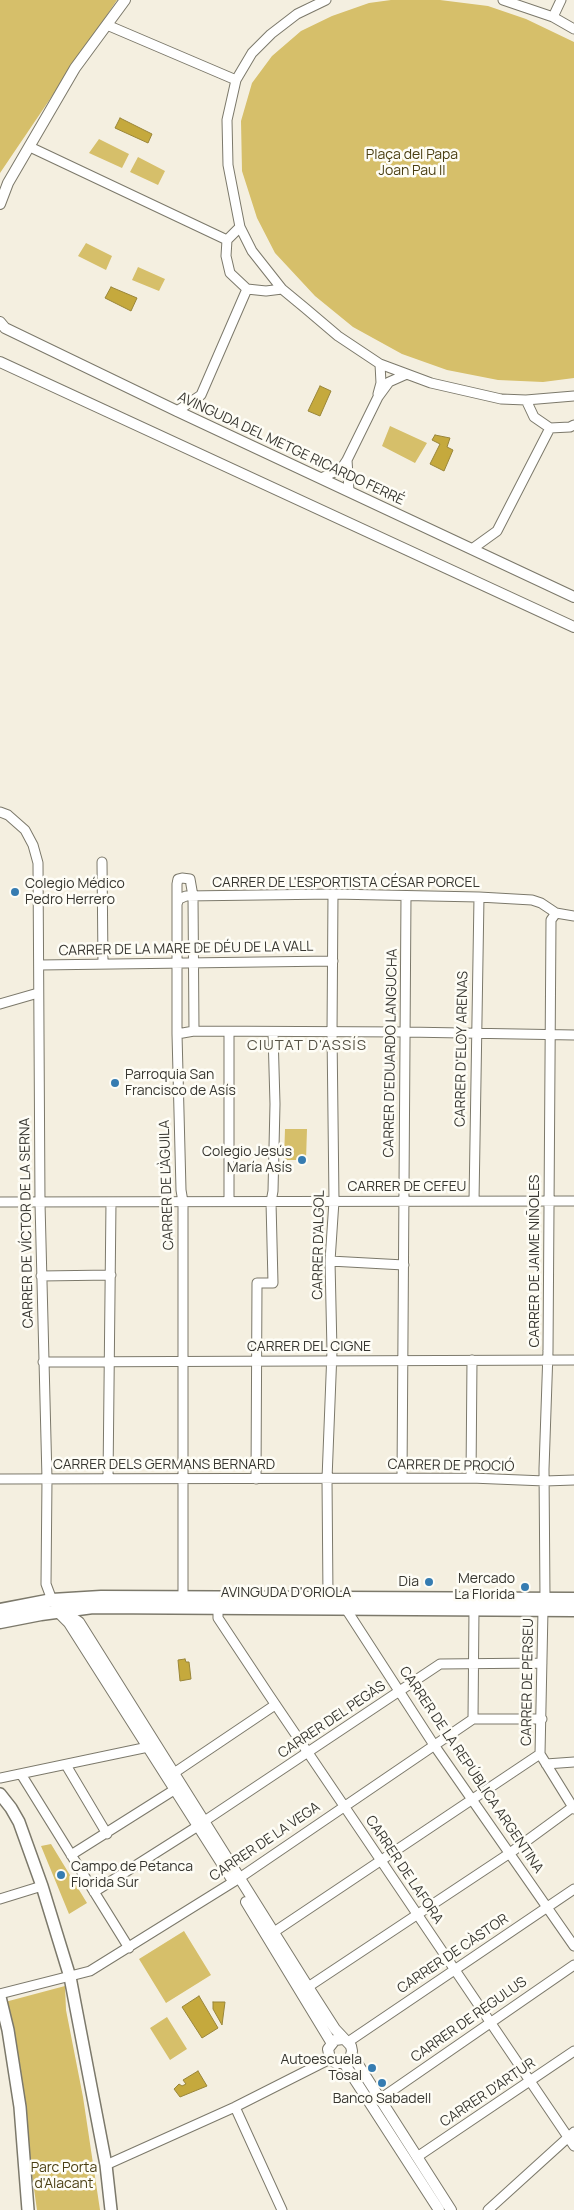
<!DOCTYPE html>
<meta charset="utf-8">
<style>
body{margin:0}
canvas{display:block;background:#f4efe0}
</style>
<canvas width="574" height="2210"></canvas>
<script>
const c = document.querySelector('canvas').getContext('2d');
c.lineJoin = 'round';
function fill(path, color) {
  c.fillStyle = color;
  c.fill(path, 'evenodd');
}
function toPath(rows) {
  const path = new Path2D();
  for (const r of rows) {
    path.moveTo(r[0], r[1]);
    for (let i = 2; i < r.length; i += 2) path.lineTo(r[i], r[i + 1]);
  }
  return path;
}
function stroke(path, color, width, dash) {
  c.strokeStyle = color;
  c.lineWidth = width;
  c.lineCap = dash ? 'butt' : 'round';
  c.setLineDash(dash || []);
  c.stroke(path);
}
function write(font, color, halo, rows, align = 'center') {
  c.font = font + ' Manrope,sans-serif';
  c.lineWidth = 5;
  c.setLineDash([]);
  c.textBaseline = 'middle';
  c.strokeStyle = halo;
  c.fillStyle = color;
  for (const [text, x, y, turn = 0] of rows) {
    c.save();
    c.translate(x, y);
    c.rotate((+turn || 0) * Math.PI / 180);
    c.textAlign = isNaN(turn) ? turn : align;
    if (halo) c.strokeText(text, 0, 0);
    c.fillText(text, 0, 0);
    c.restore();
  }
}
fill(toPath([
 [0,0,117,0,0,173],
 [391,0,440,0,488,6,526,19,574,42,574,378,543,382,498,380,447,370,402,354,353,327,315,296,275,253,257,218,242,171,241,121,252,83,272,56,301,31,332,16,369,3],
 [99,139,129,154,122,168,89,153],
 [138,157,165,171,158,185,130,172],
 [86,243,112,256,106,270,78,256],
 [138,267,165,279,159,291,132,280],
 [390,426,427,443,415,463,382,446],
 [285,1129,307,1129,306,1160,284,1160],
 [51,1844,87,1903,69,1914,41,1846],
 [184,1931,211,1975,166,2003,139,1959],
 [65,1986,66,2010,83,2097,100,2210,37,2210,12,2033,5,2002],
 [167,2017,187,2049,170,2060,150,2028]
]), '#d6bf6a');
const water = toPath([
 [120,118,152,134,148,143,115,128,120,118],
 [111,287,137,298,131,311,105,298,111,287],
 [320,386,331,391,320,416,308,411,320,386],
 [435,435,450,438,447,447,453,450,444,471,430,464,440,444,432,440,435,435],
 [185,1659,186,1662,189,1662,191,1679,180,1681,178,1660,185,1659],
 [199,1996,218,2028,202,2038,182,2007,199,1996],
 [213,2002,225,2002,222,2025,213,2009,213,2002],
 [198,2071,207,2086,180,2097,174,2089,179,2084,182,2086,186,2084,183,2080,198,2071]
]);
fill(water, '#c5a93d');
stroke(water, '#9a8639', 1);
const minor = toPath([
 [326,0,297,14,271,34,252,53,236,80,227,120,228,165,240,227,252,251,282,289,305,308,338,336,380,364,431,383,501,399,526,400,574,396],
 [503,0,553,17,574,29],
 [553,17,561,0],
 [107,25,236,80],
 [30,147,227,240],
 [240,227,227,240,226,256,230,273,247,289,266,291,282,289],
 [378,394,381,383,380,364],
 [526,400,534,417,550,428,570,427,574,425],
 [177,411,201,395,247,289],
 [347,460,378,397,389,382,407,374],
 [321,478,341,469,347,460,349,491],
 [472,549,497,531,550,428],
 [0,812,8,815,25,830,33,845,38,863,40,1203,47,1479,46,1584,52,1600,55,1604],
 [102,862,103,963],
 [177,904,179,899,186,896,333,894,479,897,532,900,541,903,556,913,574,916],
 [40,965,333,961],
 [0,1004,38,993],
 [177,1034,194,1031,406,1032,574,1035],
 [229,1201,229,1033],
 [474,1201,479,897],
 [0,1202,574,1201],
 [330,1261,404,1265],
 [41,1276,111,1275],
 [43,1362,574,1360],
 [402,1478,406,896],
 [471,1478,472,1360],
 [0,1479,471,1478,545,1481,574,1480],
 [108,1479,111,1202],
 [256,1479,257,1283,273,1283,271,1202,273,1191,275,1104,273,1033],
 [183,1596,183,1202,181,1190,177,1034,177,884,178,879,182,878,190,879,193,896,194,1031],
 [328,1596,327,1479,332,1351,330,1261,334,1201,332,1033,333,894],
 [218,1608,218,1618,269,1695,574,2146],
 [346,1609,434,1745,574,1946],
 [473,1719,474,1609],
 [540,1754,543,1610,545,1598,544,1469,548,1351,551,920,556,913],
 [540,1754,574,1809],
 [546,1764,574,1762],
 [66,1765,107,1834],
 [174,1773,275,1705],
 [21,1774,129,1948],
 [0,1778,153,1746],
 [203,1822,440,1664,542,1663],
 [71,1855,174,1790],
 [94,1892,198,1826],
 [0,1899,42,1886],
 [268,1936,540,1754],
 [308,1987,510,1853,573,1807],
 [0,1994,90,1971,238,1879,473,1719,542,1719],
 [348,2042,574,1889],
 [380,2099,574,1965],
 [235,2107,282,2210],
 [417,2157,574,2051],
 [106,2165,235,2107,330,2059],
 [488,2210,574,2132]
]);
const tertiary = toPath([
 [0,204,8,183,75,68,125,0],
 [0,322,5,328,177,411,574,597],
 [0,362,574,627],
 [63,1611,79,1622,308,1987,335,2029,351,2046,352,2051,350,2059,344,2063,336,2063,330,2059,328,2049,335,2040,343,2039],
 [60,1614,69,1623,233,1881],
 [246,1902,331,2042],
 [352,2055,451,2210],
 [344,2063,439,2210]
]);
const secondary = toPath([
 [0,1794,11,1808,19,1822,42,1886,70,1977,106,2165,111,2210],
 [0,1997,8,2030,20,2107,28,2210]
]);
const primary = toPath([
 [0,1610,52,1600,101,1597,574,1599],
 [0,1622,41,1614,93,1607,574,1610]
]);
stroke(minor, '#7c796b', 11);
stroke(tertiary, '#7c796b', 12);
stroke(secondary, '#7c796b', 14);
stroke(primary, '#7c796b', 15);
stroke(minor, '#fff', 9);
stroke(tertiary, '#fff', 10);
stroke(secondary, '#fff', 11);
stroke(primary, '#fff', 12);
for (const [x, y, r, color] of [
 [15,892,5,"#367cb1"],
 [115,1083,5,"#367cb1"],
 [302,1160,5,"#367cb1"],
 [429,1582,5,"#367cb1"],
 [525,1587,5,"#367cb1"],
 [61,1875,5,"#367cb1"],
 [372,2068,5,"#367cb1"],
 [382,2083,5,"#367cb1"]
]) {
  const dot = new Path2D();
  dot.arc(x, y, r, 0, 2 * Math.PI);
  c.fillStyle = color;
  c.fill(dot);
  stroke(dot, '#fefdf6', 2);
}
write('14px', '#4a3e12', '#fefdf6', [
 ["Plaça del Papa",412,155],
 ["Joan Pau II",412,171],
 ["Parc Porta",64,2168],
 ["d'Alacant",64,2184]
]);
write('14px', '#373630', '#fefdf6', [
 ["AVINGUDA DEL METGE RICARDO FERRÉ",291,449,25],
 ["CARRER DE L'ESPORTISTA CÉSAR PORCEL",346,883],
 ["CARRER DE LA MARE DE DÉU DE LA VALL",186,949,-1],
 ["CARRER D'ELOY ARENAS",462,1049,-89],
 ["CARRER D'EDUARDO LANGUCHA",391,1053,-89],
 ["CARRER DE L'ÀGUILA",167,1185,-92],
 ["CARRER DE CEFEU",407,1187],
 ["CARRER DE VÍCTOR DE LA SERNA",27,1223,-91],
 ["CARRER D'ALGOL",319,1245,-89],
 ["CARRER DE JAIME NIÑOLES",535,1261,-90],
 ["CARRER DEL CIGNE",309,1347],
 ["CARRER DELS GERMANS BERNARD",164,1465],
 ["CARRER DE PROCIÓ",451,1466,1],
 ["AVINGUDA D'ORIOLA",286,1593],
 ["CARRER DE PERSEU",528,1682,-89],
 ["CARRER DEL PEGÀS",332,1720,-34],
 ["CARRER DE LA REPÚBLICA ARGENTINA",471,1770,56],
 ["CARRER DE LA VEGA",265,1842,-34],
 ["CARRER DE LAFORA",404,1870,56],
 ["CARRER DE CÀSTOR",453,1954,-34],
 ["CARRER DE REGULUS",469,2020,-35],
 ["CARRER D'ARTUR",488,2093,-34]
]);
write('14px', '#373630', '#fefdf6', [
 ["Colegio Médico",25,884,"left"],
 ["Pedro Herrero",25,900,"left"],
 ["Parroquia San",125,1075,"left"],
 ["Francisco de Asís",125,1091,"left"],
 ["Colegio Jesús",292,1152],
 ["María Asís",292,1168],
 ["Mercado",515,1579],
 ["La Florida",515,1595],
 ["Dia",419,1582],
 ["Campo de Petanca",71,1867,"left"],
 ["Florida Sur",71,1883,"left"],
 ["Autoescuela",362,2060],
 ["Tosal",362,2076],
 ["Banco Sabadell",382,2099,"center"]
], 'right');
c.letterSpacing = '1px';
write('15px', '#565245', '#fefdf6', [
 ["CIUTAT D'ASSÍS",307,1046]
]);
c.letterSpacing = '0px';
</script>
